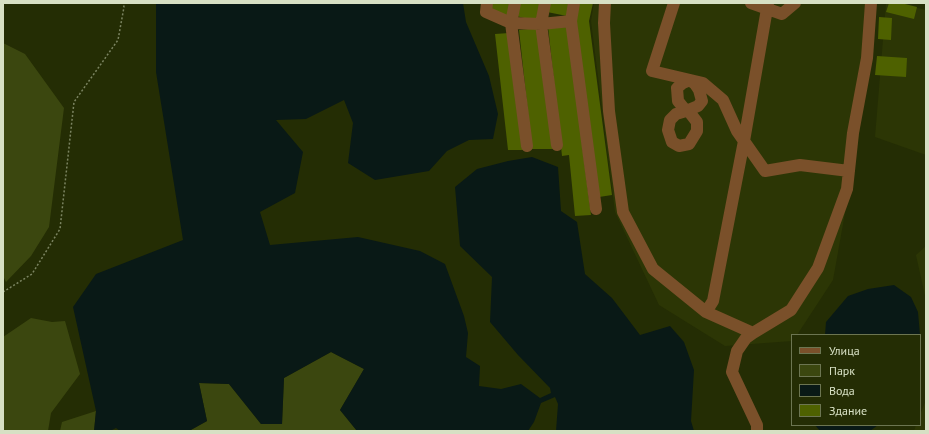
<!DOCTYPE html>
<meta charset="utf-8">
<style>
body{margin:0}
#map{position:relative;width:929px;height:434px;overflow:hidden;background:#242d04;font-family:"PT Sans",sans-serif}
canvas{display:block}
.frame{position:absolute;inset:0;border:4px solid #d7e0c4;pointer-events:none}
.legend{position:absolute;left:791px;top:334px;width:130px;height:92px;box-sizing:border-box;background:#242d04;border:1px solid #6c7551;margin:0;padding:5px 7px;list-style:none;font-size:12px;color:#d7e0c4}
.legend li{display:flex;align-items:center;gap:8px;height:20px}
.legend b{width:20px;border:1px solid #6c7551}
</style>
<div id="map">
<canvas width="929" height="434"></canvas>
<div class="frame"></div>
<ul class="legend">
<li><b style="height:5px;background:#7a502a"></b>Улица</li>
<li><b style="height:11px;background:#3b470f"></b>Парк</li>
<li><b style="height:11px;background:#091916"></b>Вода</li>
<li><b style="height:11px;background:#4e6100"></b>Здание</li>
</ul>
</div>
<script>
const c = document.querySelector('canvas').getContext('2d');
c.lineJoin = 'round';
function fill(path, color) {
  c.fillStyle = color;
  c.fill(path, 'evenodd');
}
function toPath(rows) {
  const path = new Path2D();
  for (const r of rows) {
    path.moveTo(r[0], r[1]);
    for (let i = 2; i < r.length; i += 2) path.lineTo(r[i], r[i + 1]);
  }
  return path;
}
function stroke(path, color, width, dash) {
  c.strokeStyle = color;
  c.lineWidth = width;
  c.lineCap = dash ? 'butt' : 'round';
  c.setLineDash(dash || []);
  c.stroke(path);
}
fill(toPath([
 [594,3,877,3,859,135,833,280,797,335,792,335,792,341,725,346,659,305,615,212,591,21],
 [886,3,898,3,926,10,926,155,875,137],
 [926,246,926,300,916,255],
 [926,400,926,431,914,431,916,425,920,425,920,415]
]), '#2c3605');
fill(toPath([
 [3,43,25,54,64,108,49,227,31,256,6,282,3,276],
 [31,318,52,322,65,321,80,374,51,413,48,431,3,431,3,337],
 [331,352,364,369,340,410,357,431,189,431,207,421,199,383,229,384,261,424,282,424,284,378],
 [96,411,94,431,60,431,62,422]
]), '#3b470f');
fill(toPath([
 [156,3,463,3,466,22,489,76,498,114,493,139,469,140,447,151,429,171,375,180,348,163,353,123,344,100,306,119,276,120,303,152,295,193,260,212,270,245,358,237,420,251,445,264,464,316,468,333,466,357,480,366,479,386,501,389,521,384,540,398,551,393,550,388,518,355,490,322,492,277,460,246,455,187,477,169,508,161,532,157,558,167,561,211,577,222,585,274,612,298,640,335,670,326,684,342,694,370,691,421,694,431,556,431,558,404,555,397,541,403,534,422,528,431,357,431,340,410,364,369,331,352,284,378,282,424,261,424,229,384,199,383,207,421,189,431,120,431,116,428,110,431,94,431,96,411,73,307,96,274,183,240,156,72],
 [894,285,911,297,918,312,920,335,825,335,826,322,848,296,868,289],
 [815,425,878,425,870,431,820,431]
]), '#091916');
fill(toPath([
 [491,3,511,3,508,16,489,11],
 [519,3,540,3,536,21,516,16],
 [549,3,570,3,567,16,547,12],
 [579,3,593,3,589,21,612,195,599,197,576,21],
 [889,3,901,3,917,7,914,19,886,12],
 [879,17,892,18,891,40,878,39],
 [567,24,591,215,575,216,569,155,562,156,548,26],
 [537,28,553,149,532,149,519,30],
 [509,33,523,150,508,150,495,34],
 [877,56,907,58,906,77,875,75]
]), '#4e6100');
stroke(toPath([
 [3,292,32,274,60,229,74,102,118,40,124,7,123,3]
]), '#7b8461', 1.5, [2, 2]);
stroke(toPath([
 [487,3,486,12,511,23,515,3],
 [574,3,571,21,596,209],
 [605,3,604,23,609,111,623,212,653,269,706,312,753,333],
 [674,3,652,71,703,83,723,100,737,131,765,171,800,165,849,171],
 [751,3,782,14,795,3],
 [686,111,676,114,670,120,668,130,672,142,679,146,689,144,697,131,697,122,690,113,686,111,678,101,677,88,683,83,690,80,695,84,699,90,702,101,698,106,686,111],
 [557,145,541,24,571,21],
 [527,146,511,23,541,24,545,3],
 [706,312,713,301,744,141,768,3],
 [757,431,757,425,732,372,737,351,746,338,753,333,791,310,818,268,847,189,853,133,867,58,871,3]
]), '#7a502a', 12);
</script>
